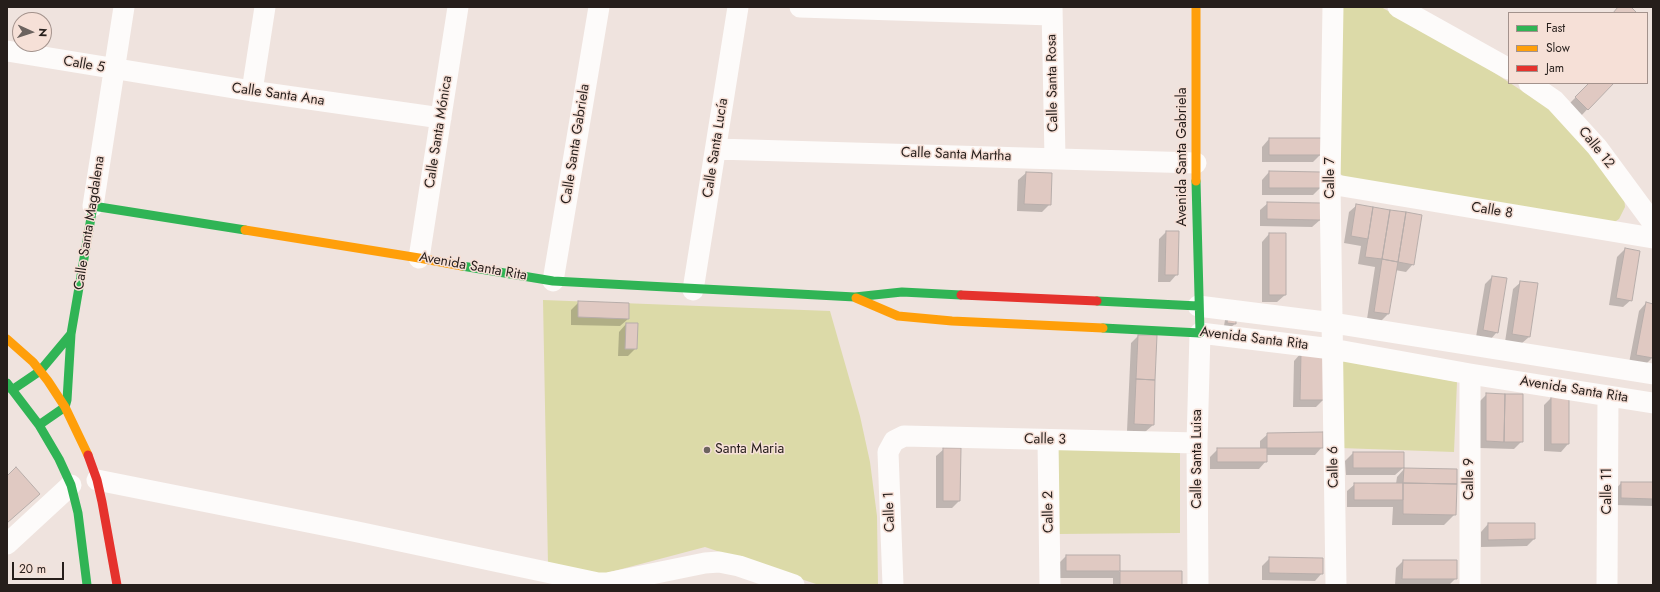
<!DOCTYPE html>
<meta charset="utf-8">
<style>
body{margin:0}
#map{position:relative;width:1660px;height:592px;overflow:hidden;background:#efe3de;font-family:Jost,sans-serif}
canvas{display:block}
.frame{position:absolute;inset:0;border:8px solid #261e1b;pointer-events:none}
.legend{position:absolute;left:1508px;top:12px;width:140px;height:72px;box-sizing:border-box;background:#f6e0d7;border:1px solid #a3928c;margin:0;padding:5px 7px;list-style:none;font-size:12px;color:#261e1b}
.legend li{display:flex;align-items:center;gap:8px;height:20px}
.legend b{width:20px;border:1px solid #a3928c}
.north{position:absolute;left:12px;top:12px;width:40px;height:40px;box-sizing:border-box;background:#f6e0d7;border:1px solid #a3928c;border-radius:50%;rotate:93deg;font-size:11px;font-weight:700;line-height:16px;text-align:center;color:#261e1b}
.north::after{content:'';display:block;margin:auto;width:14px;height:18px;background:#6c635f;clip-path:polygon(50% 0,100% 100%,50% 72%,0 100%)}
.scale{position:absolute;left:12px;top:562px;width:52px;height:18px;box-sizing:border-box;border:2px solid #261e1b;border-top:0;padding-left:5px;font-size:12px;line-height:14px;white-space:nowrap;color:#261e1b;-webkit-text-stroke:3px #f6e0d7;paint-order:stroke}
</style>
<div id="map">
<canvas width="1660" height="592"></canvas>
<div class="frame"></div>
<ul class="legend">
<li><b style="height:5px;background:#30b455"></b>Fast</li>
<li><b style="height:5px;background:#ff9f0a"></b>Slow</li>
<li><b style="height:5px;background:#e5322d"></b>Jam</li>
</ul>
<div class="north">N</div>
<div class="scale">20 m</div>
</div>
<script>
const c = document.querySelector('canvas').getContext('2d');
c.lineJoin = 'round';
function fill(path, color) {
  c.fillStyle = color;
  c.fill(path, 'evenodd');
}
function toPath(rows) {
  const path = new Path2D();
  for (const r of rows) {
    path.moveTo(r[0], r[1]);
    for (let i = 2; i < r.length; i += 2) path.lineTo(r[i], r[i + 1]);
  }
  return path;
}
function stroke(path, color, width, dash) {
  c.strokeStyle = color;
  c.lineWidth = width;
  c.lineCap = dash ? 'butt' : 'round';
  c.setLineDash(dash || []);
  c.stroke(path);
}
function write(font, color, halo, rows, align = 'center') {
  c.font = font + ' Jost,sans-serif';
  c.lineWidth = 3;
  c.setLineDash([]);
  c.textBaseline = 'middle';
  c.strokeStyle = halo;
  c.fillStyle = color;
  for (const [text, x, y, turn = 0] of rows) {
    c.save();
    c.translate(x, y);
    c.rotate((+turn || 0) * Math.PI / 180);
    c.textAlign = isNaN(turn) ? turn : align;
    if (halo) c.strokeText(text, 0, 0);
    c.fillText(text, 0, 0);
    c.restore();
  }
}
fill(toPath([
 [1336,7,1381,7,1475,60,1548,108,1579,135,1624,196,1625,207,1619,219,1610,225,1345,178,1335,169],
 [543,300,830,311,860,416,870,462,877,516,878,585,819,585,705,547,599,575,548,565],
 [1342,359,1457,382,1454,452,1340,448],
 [1058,446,1180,450,1180,533,1057,534]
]), '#dcdaa8');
fill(toPath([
 [1590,83,1612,83,1580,117,1568,105],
 [1269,139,1321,154,1313,162,1262,162,1262,147],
 [1269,172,1320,188,1313,195,1262,195,1262,180],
 [1026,173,1051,174,1050,204,1042,212,1017,211,1018,180],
 [1268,203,1320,220,1312,227,1260,226,1260,210],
 [1357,205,1413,264,1406,272,1395,270,1388,314,1381,321,1367,319,1375,267,1358,264,1361,246,1344,243,1349,212],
 [1166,232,1177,274,1170,282,1158,282,1159,239],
 [1269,234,1285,234,1285,295,1277,302,1262,302,1262,242],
 [1625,249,1631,300,1623,307,1609,305,1617,257],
 [1492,277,1497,332,1490,340,1476,337,1485,284],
 [1521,282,1537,284,1529,337,1521,344,1505,342,1513,289],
 [579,302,628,319,620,326,571,325,571,310],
 [1646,303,1653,305,1653,353,1652,358,1645,365,1629,363,1639,311],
 [1228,316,1235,324,1231,327,1224,326,1225,320],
 [626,324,636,348,628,356,618,356,619,332],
 [1138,336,1153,425,1145,432,1127,431,1131,343],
 [1301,353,1324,399,1316,407,1293,407,1294,361],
 [1487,394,1522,441,1514,449,1479,448,1479,402],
 [1551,398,1568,398,1568,444,1561,452,1544,451,1544,405],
 [1268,434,1322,447,1315,455,1266,455,1266,461,1259,469,1210,469,1210,457,1218,449,1260,449,1260,441],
 [944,449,959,501,952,508,936,508,936,456],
 [1353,453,1403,453,1403,468,1395,475,1346,475,1345,461],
 [1404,469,1455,514,1444,525,1392,525,1393,507,1347,507,1347,491,1355,484,1396,484,1397,477],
 [1621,483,1653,483,1653,506,1614,505,1614,491],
 [1488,524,1534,539,1527,546,1481,547,1481,532],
 [1066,556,1119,556,1119,572,1181,572,1181,585,1113,585,1113,578,1059,578,1059,563],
 [1270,558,1322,573,1315,581,1262,580,1262,566],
 [1403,561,1456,578,1449,585,1395,585,1396,568]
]), '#0003');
const building = toPath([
 [1618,7,1631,7,1636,12,1635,13,1613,13,1618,7],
 [1589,83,1614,83,1588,110,1575,97,1589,83],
 [1269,138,1322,138,1322,155,1269,155,1269,138],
 [1269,171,1321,172,1321,188,1269,188,1269,171],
 [1026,172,1052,173,1051,205,1024,204,1026,172],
 [1267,202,1321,203,1321,220,1267,219,1267,202],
 [1356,204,1373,207,1368,239,1351,236,1356,204],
 [1373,207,1390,210,1382,259,1365,257,1373,207],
 [1390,210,1406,212,1398,262,1382,259,1390,210],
 [1406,212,1422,215,1414,265,1398,262,1406,212],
 [1166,231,1179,231,1178,275,1165,275,1166,231],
 [1269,233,1286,233,1286,295,1269,295,1269,233],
 [1625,248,1640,251,1632,301,1616,298,1625,248],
 [1382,259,1398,262,1389,314,1374,312,1382,259],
 [1492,276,1507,278,1498,333,1483,330,1492,276],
 [1520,281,1538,283,1530,337,1512,334,1520,281],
 [578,301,629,303,629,319,578,317,578,301],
 [1646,302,1653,304,1653,358,1636,355,1646,302],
 [1228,315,1236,316,1236,324,1227,323,1228,315],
 [626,323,638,323,637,349,625,349,626,323],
 [1138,335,1157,335,1155,380,1136,379,1138,335],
 [1301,352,1326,353,1325,400,1300,400,1301,352],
 [1136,379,1155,380,1154,425,1134,424,1136,379],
 [1486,393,1505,394,1504,442,1486,441,1486,393],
 [1505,394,1523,394,1523,442,1504,442,1505,394],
 [1551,397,1569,397,1569,444,1551,444,1551,397],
 [1323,432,1323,448,1267,448,1267,433,1323,432],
 [943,448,961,448,960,501,943,501,943,448],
 [1217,448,1267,448,1267,462,1217,462,1217,448],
 [1353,452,1404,452,1404,468,1353,468,1353,452],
 [16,467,40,494,7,523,7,476,16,467],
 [1404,468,1457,469,1457,484,1403,483,1404,468],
 [1621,482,1653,482,1653,499,1621,498,1621,482],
 [1354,483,1403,483,1403,500,1354,500,1354,483],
 [1403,483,1457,484,1456,515,1403,514,1403,483],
 [1488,523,1535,523,1535,539,1488,540,1488,523],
 [1066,555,1120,555,1120,571,1066,571,1066,555],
 [1269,557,1323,558,1323,574,1269,573,1269,557],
 [1403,560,1457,560,1457,579,1402,579,1403,560],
 [1120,571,1182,571,1182,585,1120,585,1120,571]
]);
fill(building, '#e0c9c2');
stroke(building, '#b7adaa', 1);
stroke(toPath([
 [800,7,1052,15],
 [1052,7,1055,158],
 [1333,7,1330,184,1336,585],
 [1398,7,1509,69],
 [7,51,252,91,441,118],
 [1529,83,1555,101,1597,147,1653,223],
 [252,91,265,7],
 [716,149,1196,163],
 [1330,184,1653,238],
 [93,206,124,7],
 [419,258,458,7],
 [553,281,599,7],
 [693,290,738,7],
 [1198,306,1333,323,1653,374],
 [1048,440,1050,585],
 [97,480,353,531,598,583,607,583,705,563,719,562,739,566,794,585],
 [7,544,71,485],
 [893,585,888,452,894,441,904,436,1197,443],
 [1198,585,1197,443,1200,333,1332,349,1470,374,1653,403],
 [1470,585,1470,374],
 [1607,585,1608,396]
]), '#fdfbfa', 21);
stroke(toPath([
 [462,266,553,281,855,297,902,292,961,295],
 [1097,301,1198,306],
 [1103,328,1200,333,1196,181],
 [7,383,39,425,59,459,71,485,78,513,87,585],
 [12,390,40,371,71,334],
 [39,425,65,407,67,400,71,334,93,206,245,230]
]), '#30b455', 9);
stroke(toPath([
 [1196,7,1196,181],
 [245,230,419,258,462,266],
 [856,298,898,316,952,321,1103,328],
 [7,339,33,362,48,381,65,407,88,455]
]), '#ff9f0a', 9);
stroke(toPath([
 [961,295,1097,301],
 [88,455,97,480,102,502,117,585]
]), '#e5322d', 9);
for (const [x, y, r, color] of [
 [707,450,4,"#6c635f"]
]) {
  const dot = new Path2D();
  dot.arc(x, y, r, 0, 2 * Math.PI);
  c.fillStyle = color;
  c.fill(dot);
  stroke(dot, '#f6e0d7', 1.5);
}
write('14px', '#261e1b', '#f6e0d7', [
 ["Calle 5",84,65,10],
 ["Calle Santa Rosa",1053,83,-91],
 ["Calle Santa Ana",278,95,8],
 ["Calle Santa Mónica",439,132,-81],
 ["Calle Santa Gabriela",576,144,-81],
 ["Calle Santa Lucía",716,148,-81],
 ["Calle 12",1596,148,51],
 ["Calle Santa Martha",956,155,2],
 ["Avenida Santa Gabriela",1183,157,-90],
 ["Calle 7",1331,178,-90],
 ["Calle 8",1492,211,9],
 ["Calle Santa Magdalena",90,223,-81],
 ["Avenida Santa Rita",473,267,10],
 ["Avenida Santa Rita",1254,339,7],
 ["Avenida Santa Rita",1574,390,9],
 ["Calle 3",1045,440,1],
 ["Calle Santa Luisa",1198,459,-90],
 ["Calle 6",1334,467,-91],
 ["Calle 9",1470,479,-90],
 ["Calle 11",1608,491,-90],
 ["Calle 1",890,512,-92],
 ["Calle 2",1049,512,-91]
]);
write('14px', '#261e1b', '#f6e0d7', [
 ["Santa Maria",715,450]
], 'left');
</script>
